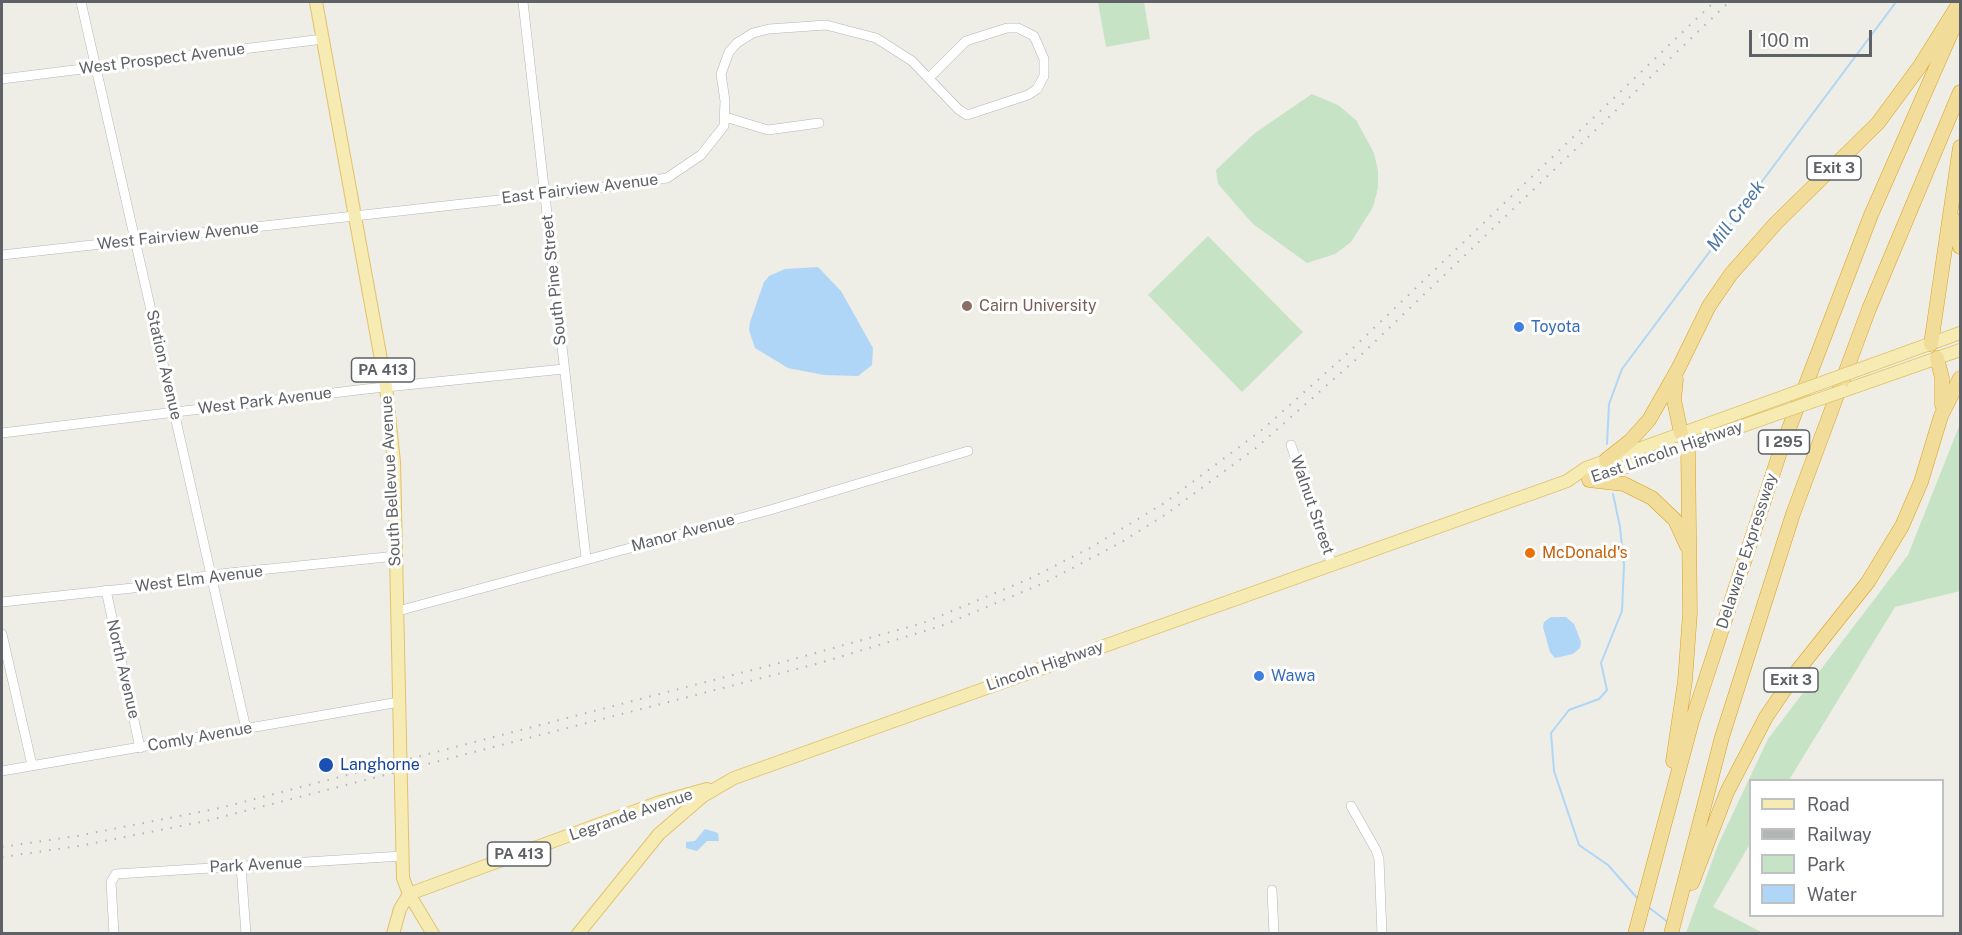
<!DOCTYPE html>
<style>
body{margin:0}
#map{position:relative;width:1962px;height:935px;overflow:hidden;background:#eeede6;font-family:"Public Sans",sans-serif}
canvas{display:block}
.frame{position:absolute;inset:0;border:3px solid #5e6165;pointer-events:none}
.legend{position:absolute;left:1749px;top:779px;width:195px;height:138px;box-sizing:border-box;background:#fff;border:2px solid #bfc0c1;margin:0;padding:8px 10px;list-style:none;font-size:18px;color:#5e6165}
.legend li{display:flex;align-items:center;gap:12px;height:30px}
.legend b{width:30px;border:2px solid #bfc0c1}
.scale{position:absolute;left:1749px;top:30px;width:123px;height:27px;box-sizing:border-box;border:3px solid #5e6165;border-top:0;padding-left:8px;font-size:18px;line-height:21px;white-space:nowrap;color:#5e6165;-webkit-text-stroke:4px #fff;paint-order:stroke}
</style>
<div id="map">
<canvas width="1962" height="935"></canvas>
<div class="frame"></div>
<ul class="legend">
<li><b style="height:8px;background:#f6ecb3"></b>Road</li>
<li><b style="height:8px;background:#b4b5b5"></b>Railway</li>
<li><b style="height:16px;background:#c6e3c6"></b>Park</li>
<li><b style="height:16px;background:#afd6f6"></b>Water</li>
</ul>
<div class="scale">100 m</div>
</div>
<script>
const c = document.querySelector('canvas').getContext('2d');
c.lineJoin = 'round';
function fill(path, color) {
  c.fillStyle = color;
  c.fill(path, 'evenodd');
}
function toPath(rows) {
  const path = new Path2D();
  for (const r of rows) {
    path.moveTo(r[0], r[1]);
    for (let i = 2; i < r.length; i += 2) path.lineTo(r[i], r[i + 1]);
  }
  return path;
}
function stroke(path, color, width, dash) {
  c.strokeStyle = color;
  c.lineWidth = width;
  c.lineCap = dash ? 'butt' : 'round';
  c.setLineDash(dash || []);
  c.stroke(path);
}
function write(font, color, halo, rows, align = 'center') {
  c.font = font + ' "Public Sans",sans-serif';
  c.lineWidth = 6;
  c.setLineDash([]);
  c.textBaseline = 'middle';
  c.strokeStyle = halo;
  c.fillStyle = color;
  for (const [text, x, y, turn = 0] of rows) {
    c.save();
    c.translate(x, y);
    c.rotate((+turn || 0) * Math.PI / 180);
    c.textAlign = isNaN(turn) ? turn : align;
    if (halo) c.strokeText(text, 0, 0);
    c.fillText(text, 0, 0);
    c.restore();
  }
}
fill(toPath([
 [1098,2,1144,2,1150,39,1106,47],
 [1312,94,1338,105,1356,120,1374,153,1378,171,1378,188,1373,207,1351,242,1335,254,1307,263,1253,224,1218,184,1216,170,1255,133],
 [1208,236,1303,332,1242,392,1148,295],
 [1960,424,1960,591,1895,607,1789,780,1750,780,1750,844,1713,907,1763,933,1686,933,1718,845,1768,739,1908,555]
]), '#c6e3c6');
fill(toPath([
 [818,267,841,291,873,348,872,365,858,376,824,375,788,368,755,348,749,330,750,322,764,282,769,276,785,269],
 [1551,617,1566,617,1574,624,1581,642,1580,648,1573,654,1555,658,1550,652,1543,627,1544,622],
 [705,829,718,833,719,841,707,841,697,851,686,848,686,842,695,841]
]), '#afd6f6');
stroke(toPath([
 [1607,444,1609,404,1622,369,1896,2],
 [1613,494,1620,527,1624,565,1622,611,1601,663,1607,690,1599,699,1569,710,1551,733,1554,771,1579,845,1608,865,1638,899],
 [1647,906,1669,923]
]), '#afd6f6', 2);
const minor = toPath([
 [81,2,246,729],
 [523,2,586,558],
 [2,79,323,39],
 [725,117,768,130,819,123],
 [2,255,580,191,667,178,701,155,724,126,725,101,721,74,729,52,737,43,753,33,769,29,826,25,876,38,912,61,958,109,967,115,1028,95,1037,89,1044,76,1044,59,1034,36,1018,28,1007,28,966,41,930,77],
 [2,433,366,389,564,369],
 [1291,445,1332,565],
 [106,590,140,748],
 [2,602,170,584,210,575,396,556],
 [398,611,770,510,968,451],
 [2,634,32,765],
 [2,771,399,702],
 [1351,806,1376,850,1379,859,1382,934],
 [241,866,246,934],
 [1272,890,1274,934],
 [114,934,111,882,116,874,402,856]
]);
const major = toPath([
 [316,2,386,387,394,462,403,878,409,894,433,934],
 [1874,364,1960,333],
 [1843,391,1960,350],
 [1589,480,1768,417],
 [409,894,660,802,707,789],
 [393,934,400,909,409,894],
 [578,934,659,834,703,796,734,778,1567,481,1586,468,1791,394]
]);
const highway = toPath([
 [1952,217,1960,247],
 [1931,344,1960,147],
 [1937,358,1942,378,1942,405],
 [1676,379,1674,400,1681,433],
 [1606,460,1630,441,1649,420,1678,369,1709,306,1731,274,1776,223,1878,123,1920,66,1960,2],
 [1589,480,1624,484,1652,498,1675,520,1687,546],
 [1673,761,1685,681,1690,613,1688,446],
 [1692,883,1727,792,1766,717,1798,670,1868,582,1902,526,1921,482,1941,416,1960,378],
 [1635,934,1692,721,1780,452,1871,215,1960,13],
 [1671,934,1722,737,1793,514,1869,309,1960,92]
]);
stroke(minor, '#b3b6b9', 10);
stroke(major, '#e2c26c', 14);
stroke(highway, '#dba11a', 15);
stroke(minor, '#fff', 9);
stroke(major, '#f6ecb3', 12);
stroke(highway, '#f1dc9a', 14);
stroke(toPath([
 [2,847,77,836,220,808,783,662,923,623,1029,579,1090,548,1166,502,1263,429,1348,353,1714,2],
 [2,857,79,846,206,821,820,663,941,626,1044,583,1120,543,1165,515,1256,448,1361,355,1729,2]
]), '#b4b5b5', 2, [1.5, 8]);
const majorBridge = toPath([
 [1791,394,1874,364],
 [1768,417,1843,391]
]);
stroke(majorBridge, '#e2c26c', 14, []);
stroke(majorBridge, '#f6ecb3', 12);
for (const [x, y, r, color] of [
 [967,306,6,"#8d6e63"],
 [1519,327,6,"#3f7fe0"],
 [1530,553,6,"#e8710a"],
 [1259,676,6,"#3f7fe0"],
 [326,765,8,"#1a4fb4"]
]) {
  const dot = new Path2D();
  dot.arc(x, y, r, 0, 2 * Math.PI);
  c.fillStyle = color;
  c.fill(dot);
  stroke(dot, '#fff', 2);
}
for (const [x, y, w] of [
 [1834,168,54],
 [383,370,63],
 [1784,442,51],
 [1791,680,54],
 [519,854,63]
]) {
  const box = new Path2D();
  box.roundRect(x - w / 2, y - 12, w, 24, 4.5);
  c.fillStyle = '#fff';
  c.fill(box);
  stroke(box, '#5e6165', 1.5);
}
write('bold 15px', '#5e6165', null, [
 ["Exit 3",1834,168],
 ["PA 413",383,370],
 ["I 295",1784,442],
 ["Exit 3",1791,680],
 ["PA 413",519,854]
]);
write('16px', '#5e6165', '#fff', [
 ["West Prospect Avenue",162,59,-7],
 ["East Fairview Avenue",580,189,-7],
 ["West Fairview Avenue",178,236,-6],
 ["South Pine Street",554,280,-96],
 ["Station Avenue",164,365,77],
 ["West Park Avenue",265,401,-7],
 ["East Lincoln Highway",1667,452,-19],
 ["South Bellevue Avenue",391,481,-93],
 ["Walnut Street",1312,505,71],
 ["Manor Avenue",683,533,-15],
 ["Delaware Expressway",1747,551,-72],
 ["West Elm Avenue",199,579,-7],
 ["Lincoln Highway",1045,666,-19],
 ["North Avenue",123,669,77],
 ["Comly Avenue",200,737,-10],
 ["Legrande Avenue",631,815,-19],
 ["Park Avenue",256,865,-3]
]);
write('16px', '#785e54', '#fff', [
 ["Cairn University",979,306]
], 'left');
write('16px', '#366cbe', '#fff', [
 ["Toyota",1531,327],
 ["Wawa",1271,676]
], 'left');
write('16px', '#c56008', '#fff', [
 ["McDonald's",1542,553]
], 'left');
write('16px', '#164399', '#fff', [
 ["Langhorne",340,765]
], 'left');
write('italic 18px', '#4d78a6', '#fff', [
 ["Mill Creek",1736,216,-53]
]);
</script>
